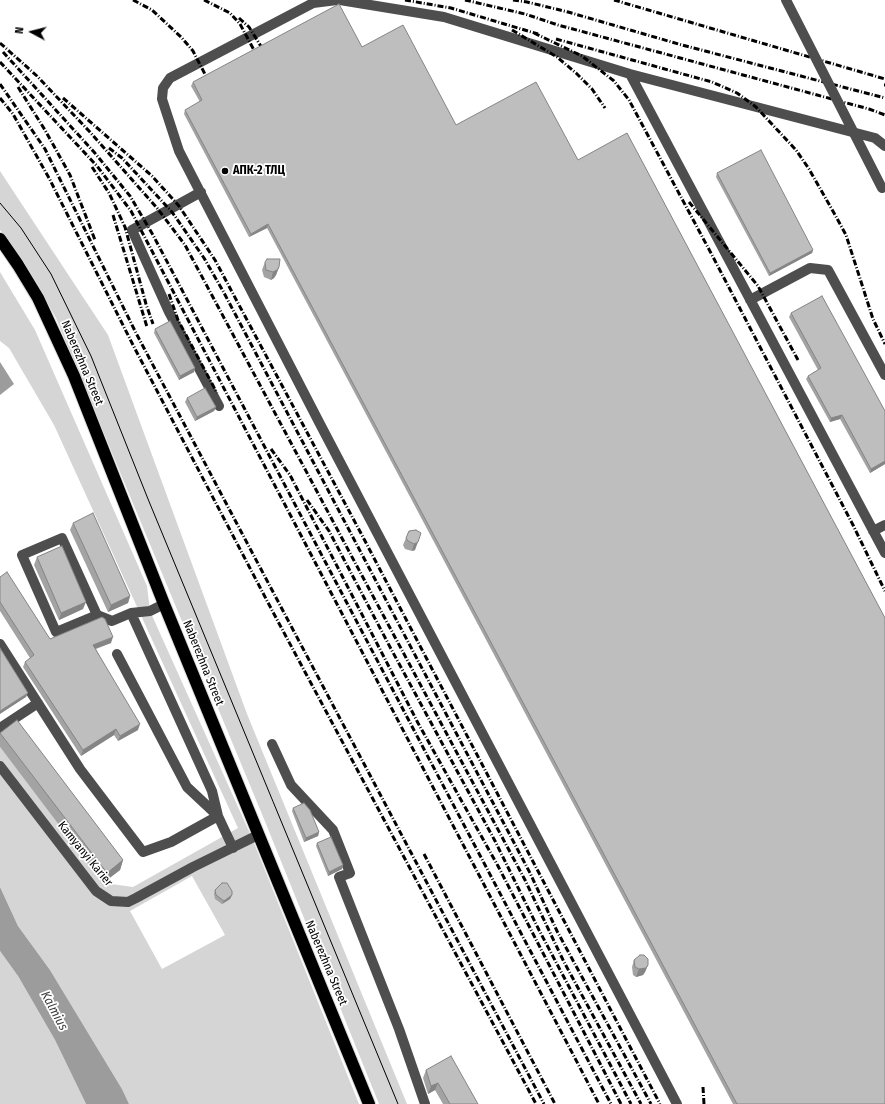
<!DOCTYPE html>
<meta charset="utf-8">
<style>
body{margin:0}
#map{position:relative;width:885px;height:1104px;overflow:hidden;background:#fff;font-family:"Fira Sans Condensed",sans-serif}
canvas{display:block}
.north{position:absolute;left:12px;top:12px;width:40px;height:40px;-webkit-text-stroke:3px #fff;paint-order:stroke;rotate:277deg;font-size:11px;font-weight:700;line-height:16px;text-align:center;color:#000}
.north::after{content:'';display:block;margin:auto;width:14px;height:18px;background:#000;clip-path:polygon(50% 0,100% 100%,50% 72%,0 100%)}
</style>
<div id="map">
<canvas width="885" height="1104"></canvas>
<div class="north">N</div>
</div>
<script>
const c = document.querySelector('canvas').getContext('2d');
c.lineJoin = 'round';
function fill(path, color) {
  c.fillStyle = color;
  c.fill(path, 'evenodd');
}
function toPath(rows) {
  const path = new Path2D();
  for (const r of rows) {
    path.moveTo(r[0], r[1]);
    for (let i = 2; i < r.length; i += 2) path.lineTo(r[i], r[i + 1]);
  }
  return path;
}
function stroke(path, color, width, dash) {
  c.strokeStyle = color;
  c.lineWidth = width;
  c.lineCap = dash ? 'butt' : 'round';
  c.setLineDash(dash || []);
  c.stroke(path);
}
function write(font, color, halo, rows, align = 'center') {
  c.font = font + ' "Fira Sans Condensed",sans-serif';
  c.lineWidth = 3.5;
  c.setLineDash([]);
  c.textBaseline = 'middle';
  c.strokeStyle = halo;
  c.fillStyle = color;
  for (const [text, x, y, turn = 0] of rows) {
    c.save();
    c.translate(x, y);
    c.rotate((+turn || 0) * Math.PI / 180);
    c.textAlign = isNaN(turn) ? turn : align;
    if (halo) c.strokeText(text, 0, 0);
    c.fillText(text, 0, 0);
    c.restore();
  }
}
fill(toPath([
 [0,171,108,335,247,714,407,1104,379,1104,264,819,56,318,25,264,0,230],
 [0,272,35,330,147,586,150,611,252,838,359,1104,129,1104,122,1089,50,970,18,926,0,887,0,747,104,883,133,887,238,828,54,425,9,348,0,341],
 [192,876,225,935,162,969,130,911],
 [0,951,18,976,55,1040,86,1104,0,1104]
]), '#d5d5d5');
fill(toPath([
 [0,362,14,384,0,395],
 [0,887,18,926,50,970,122,1089,129,1104,86,1104,55,1040,18,976,0,951]
]), '#9c9c9c');
const highway = toPath([
 [0,239,18,265,38,298,74,376,164,604,369,1104]
]);
stroke(highway, '#dbdbdb', 14);
stroke(toPath([
 [337,0,313,3,170,78,163,88,162,99,179,151,320,424,677,1104],
 [340,0,444,17,630,74,875,138,885,146],
 [630,74,885,553],
 [201,192,132,230,169,312,219,406],
 [750,300,810,268,828,270,885,375],
 [873,531,885,525],
 [131,613,212,791,218,816,233,848],
 [97,615,56,632,22,555,62,538,97,615,112,621,131,613,150,611,164,604],
 [0,644,80,769,143,852,171,842,218,816],
 [117,654,187,787,218,816],
 [0,728,38,703],
 [272,744,291,785,333,830,350,873,339,877,399,1029,425,1104],
 [0,766,96,891,111,901,128,902,136,898,193,867,258,835]
]), '#4e4e4e', 10);
stroke(highway, '#000', 12);
stroke(toPath([
 [0,203,21,228,51,274,91,356,148,499,398,1104]
]), '#000', 1);
stroke(toPath([
 [133,0,152,10,182,38,193,51,207,78],
 [204,0,230,13,240,24,255,52],
 [405,0,451,8,538,34],
 [465,0,525,14,558,25,869,109,885,115],
 [513,0,527,2,568,12,682,45,885,98],
 [614,0,885,79],
 [239,18,249,27,262,48],
 [512,30,557,57,576,73,592,89,605,108],
 [534,33,582,56,614,81,629,100,712,255,853,525,885,591],
 [556,39,712,82,737,93,756,107,796,150,809,169,834,213,846,235,873,319,885,344],
 [0,43,37,76,89,131,157,208,185,245,525,880,564,962,641,1104],
 [3,52,94,152,130,196,153,235,611,1104],
 [0,62,97,166,131,211,599,1104],
 [0,84,45,149,136,333,544,1104],
 [884,85,885,85],
 [18,87,45,130,70,175,95,240],
 [0,98,13,114,49,178,133,345,274,614,536,1104],
 [63,98,152,176,179,206,215,260,364,539,660,1104],
 [109,148,122,158,172,212,204,258,223,291,530,873,557,931,651,1104],
 [92,167,109,193,125,227,146,304,153,324],
 [689,202,758,286,798,360],
 [113,215,147,327],
 [169,294,178,320,217,393],
 [271,449,290,475,418,723,498,866,621,1104],
 [307,500,329,531,390,647,495,841,539,930,631,1104],
 [424,854,555,1104],
 [703,1087,704,1104]
]), '#000', 3, [6, 2, 1, 2]);
stroke(toPath([
 [786,0,882,188]
]), '#4e4e4e', 10);
fill(toPath([
 [193,82,885,1104,733,1104,267,228,249,237,184,114,185,110,200,102,191,86],
 [717,173,813,250,812,253,769,276,716,177],
 [265,262,279,267,276,275,274,278,271,280,264,277,262,270],
 [791,313,885,411,885,464,870,473,840,419,830,422,806,379,808,376,818,370,789,317],
 [155,329,195,368,194,372,179,380,154,333],
 [187,398,216,407,214,411,195,421,185,402],
 [73,523,130,596,128,603,108,612,70,530],
 [416,530,415,550,412,551,405,549,403,545,409,531],
 [37,557,83,609,59,620,34,565],
 [0,577,50,639,111,643,96,649,138,730,118,741,114,735,81,756,23,667,25,662,30,658,0,611],
 [0,733,123,860,120,870,103,883,0,747],
 [293,808,319,832,318,836,304,842,292,811],
 [317,843,343,865,342,869,328,876,316,846],
 [215,890,232,895,230,899,222,904,215,899,214,894],
 [634,960,648,965,645,972,643,975,636,977,633,975,632,967],
 [426,1070,478,1104,443,1104,435,1090,428,1094,423,1078]
]), '#a3a3a3');
fill(toPath([
 [268,224,267,228,249,237,251,234],
 [813,250,812,253,769,276,770,273],
 [279,267,276,275,274,278,271,280,273,272],
 [195,368,194,372,179,380,180,376],
 [216,407,214,411,195,421,197,417],
 [842,415,840,419,830,422,831,418],
 [885,461,885,464,870,473,871,469],
 [418,542,415,550,412,551,414,544],
 [130,596,128,603,108,612,111,605],
 [86,602,83,609,59,620,61,613],
 [113,637,111,643,91,650,93,645],
 [28,693,26,697,0,714,0,711],
 [140,724,138,730,118,741,120,736],
 [116,729,114,735,81,756,83,750],
 [319,832,318,836,304,842,306,838],
 [123,860,120,870,103,883,107,873],
 [343,865,342,869,328,876,329,872],
 [232,895,230,899,222,904,224,901],
 [648,965,645,972,643,975,636,977,639,969],
 [438,1083,435,1090,428,1094,431,1086]
]), '#858585');
const building = toPath([
 [339,4,362,47,403,25,456,125,536,82,578,160,627,133,885,618,885,1104,737,1104,268,224,251,234,185,110,202,100,193,82,339,4],
 [761,150,813,250,770,273,717,173,761,150],
 [267,259,280,259,279,267,277,270,273,272,266,270,265,262,267,259],
 [822,296,885,411,885,461,871,469,842,415,831,418,808,376,821,368,791,313,822,296],
 [170,321,195,368,180,376,155,329,170,321],
 [205,388,216,407,197,417,187,398,205,388],
 [93,513,130,596,111,605,73,523,93,513],
 [416,530,421,533,418,542,414,544,408,541,406,538,409,531,416,530],
 [62,546,86,602,61,613,37,557,62,546],
 [7,572,50,639,102,617,105,619,113,637,93,645,140,724,120,736,116,729,83,750,25,662,34,655,0,602,0,577,7,572],
 [0,648,28,693,0,711,0,648],
 [17,720,123,860,107,873,0,733,17,720],
 [304,803,310,810,319,832,306,838,293,808,304,803],
 [331,837,343,865,329,872,317,843,331,837],
 [222,883,227,883,232,891,232,895,224,901,216,895,215,890,222,883],
 [640,955,644,955,648,959,648,965,646,968,639,969,635,967,634,960,640,955],
 [451,1056,478,1104,450,1104,438,1083,431,1086,426,1070,451,1056]
]);
fill(building, '#bebebe');
stroke(building, '#858585', 1);
for (const [x, y, r, color] of [
 [225,171,4,"#000"]
]) {
  const dot = new Path2D();
  dot.arc(x, y, r, 0, 2 * Math.PI);
  c.fillStyle = color;
  c.fill(dot);
  stroke(dot, '#fff', 1.5);
}
write('bold 12px', '#000', '#fff', [
 ["АПК-2 ТЛЦ",233,171]
], 'left');
write('12px', '#000', '#fff', [
 ["Naberezhna Street",82,363,67],
 ["Naberezhna Street",203,663,68],
 ["Kamyanyi Karier",85,854,51],
 ["Naberezhna Street",326,963,67]
]);
write('italic 13px', '#3d3d3d', '#fff', [
 ["Kalmius",54,1011,62]
]);
</script>
